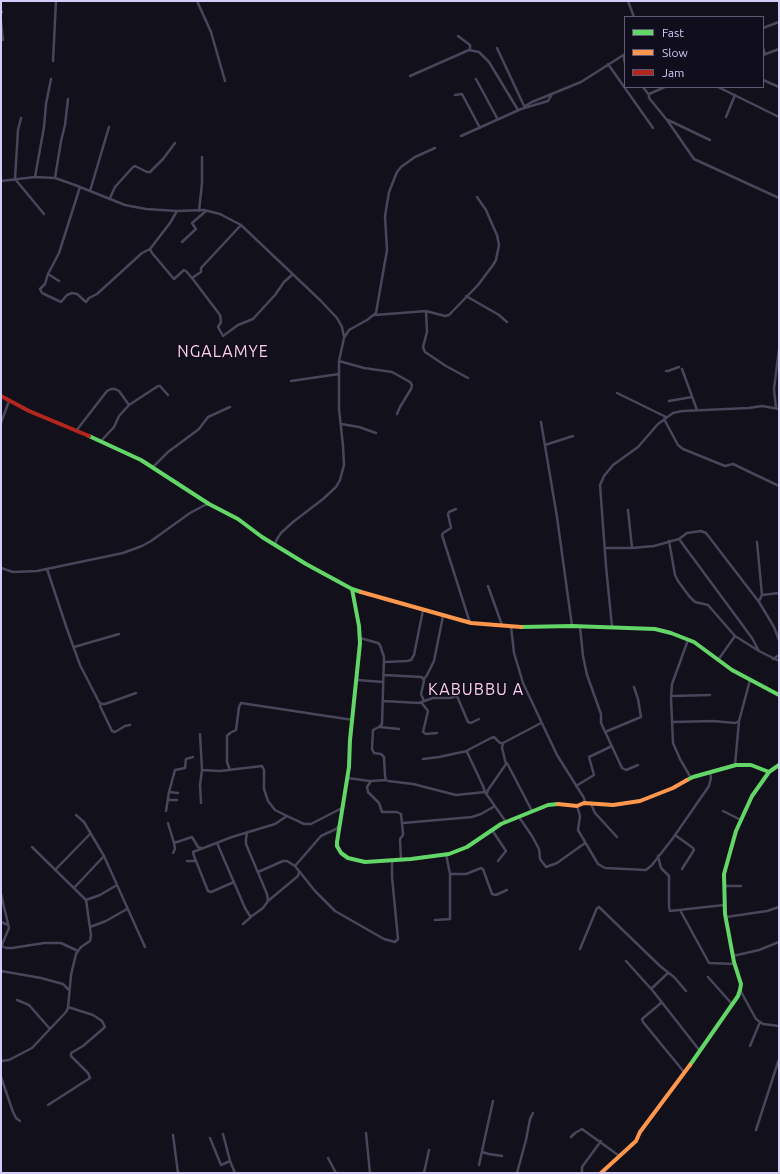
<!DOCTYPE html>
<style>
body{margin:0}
#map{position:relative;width:780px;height:1174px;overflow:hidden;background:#12101a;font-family:Ubuntu,sans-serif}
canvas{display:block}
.frame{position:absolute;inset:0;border:2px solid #d3cdfc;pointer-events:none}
.legend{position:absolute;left:624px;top:16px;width:140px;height:72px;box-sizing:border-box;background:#100d1d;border:1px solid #5e5a76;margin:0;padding:5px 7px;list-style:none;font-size:12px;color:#d3cdfc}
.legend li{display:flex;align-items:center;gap:8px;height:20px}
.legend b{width:20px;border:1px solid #5e5a76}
</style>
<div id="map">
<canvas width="780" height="1174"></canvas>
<div class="frame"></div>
<ul class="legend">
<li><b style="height:5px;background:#63d668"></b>Fast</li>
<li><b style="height:5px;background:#ff974d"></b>Slow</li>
<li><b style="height:5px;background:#b3261e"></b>Jam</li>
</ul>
</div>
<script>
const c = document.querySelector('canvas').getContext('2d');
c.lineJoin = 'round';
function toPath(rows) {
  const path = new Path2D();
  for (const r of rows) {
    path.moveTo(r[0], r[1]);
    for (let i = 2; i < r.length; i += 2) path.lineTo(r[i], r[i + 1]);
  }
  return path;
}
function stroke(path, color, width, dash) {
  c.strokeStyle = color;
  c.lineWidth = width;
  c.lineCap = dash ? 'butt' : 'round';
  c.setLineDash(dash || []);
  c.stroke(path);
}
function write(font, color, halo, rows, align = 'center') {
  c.font = font + ' Ubuntu,sans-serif';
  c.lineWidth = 3;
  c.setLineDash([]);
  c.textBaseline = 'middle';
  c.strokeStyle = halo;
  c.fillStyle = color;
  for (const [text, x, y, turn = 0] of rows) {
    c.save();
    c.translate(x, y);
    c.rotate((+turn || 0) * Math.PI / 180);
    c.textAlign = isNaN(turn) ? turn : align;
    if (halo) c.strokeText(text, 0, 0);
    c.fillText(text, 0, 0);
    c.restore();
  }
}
stroke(toPath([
 [197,1,211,32,225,81],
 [628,1,634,17],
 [1,13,2,12],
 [1,22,3,40],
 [763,28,779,22],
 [458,36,470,45,470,50],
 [497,48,525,108,525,106,532,102,581,82,625,54],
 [763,48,765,54],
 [625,54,624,59,625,63],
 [763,55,779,49],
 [53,61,56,1],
 [608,64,653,128],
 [410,76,469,50,479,52,489,62,518,110],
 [476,79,497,118],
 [763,80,779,87],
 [643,87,649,95],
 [665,87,649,94,649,98,667,120,694,159,779,198],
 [718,87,779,117],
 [455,95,462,94,480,128],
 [726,117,735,95],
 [21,118,18,130,15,179,44,214],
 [668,120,710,140],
 [461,136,521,109,548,101,552,94],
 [35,177,44,127,46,104,51,79],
 [55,178,61,141,65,125,68,99],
 [1,181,35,177,55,178,75,185,125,205,146,209,177,211,204,210,220,214,241,225,321,301,337,318,342,327,344,337],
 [90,191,109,127],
 [110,198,115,187,133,167,135,166,147,172,150,172,163,159,175,143],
 [199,211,202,183,202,157],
 [182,242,196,229,192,223,206,211],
 [150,249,152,253,174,279,184,270,186,271,192,278,201,272,201,268,241,225],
 [48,274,45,284,40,289,42,293,61,302,67,295,72,293,77,294,86,302,89,298,97,294,142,253,150,249,170,223,177,211],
 [192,278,220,315,221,322,218,327,223,336,238,325,253,319,275,295,284,282,293,274],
 [59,281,48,274,59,253,80,187],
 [466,296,499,315,507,322],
 [426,311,427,332,423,347,425,352,446,366,468,378],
 [375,315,426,311,445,316,449,315,478,285,493,265,496,260,499,245,497,235,492,224,486,210,477,197],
 [339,361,364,368,392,372,410,382,412,385,411,389,400,407,397,414],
 [682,369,697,410],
 [666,371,668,371,679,367],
 [291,381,339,374],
 [617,393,662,415,666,417],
 [669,401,692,397],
 [129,405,158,386,160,386,168,395],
 [776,408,774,389,779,349],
 [664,419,678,445,683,449,725,466,733,464,779,486],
 [541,422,557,517,572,626],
 [1,423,9,401],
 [341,424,359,427,376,433],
 [76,431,107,391,111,389,115,389,119,391,129,405,119,416,114,427,101,441],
 [545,445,573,436],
 [153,467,168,452,199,429,208,417,230,407],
 [456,509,449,512,448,514,451,528,443,533,442,535,470,623],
 [679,539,752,638,759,651],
 [669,541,675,575,678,581,689,596,695,602,708,605,735,636,759,651,779,661],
 [757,542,762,595,759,601],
 [275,544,277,539,281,533,293,522,323,499,336,487,340,480,344,465,343,446,339,409,339,361,344,338,349,330,367,320,376,313,387,250,385,216,389,192,397,172,401,167,415,157,435,148],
 [605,548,632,548,628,510],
 [632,548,654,546,679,539,687,533,701,531,706,533,759,602,774,627,779,640],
 [1,568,13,572,37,571,123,553,142,546,151,541,190,513,205,505,209,504],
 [47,569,67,629,80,665,99,702,101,704,105,704,136,693],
 [488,586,502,625],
 [762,595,779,593],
 [511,626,514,653,523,683,557,755,584,798,585,803],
 [580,627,583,656,587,675,601,714,601,723,622,768,626,770,638,765],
 [612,627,606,566,600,485,604,476,613,465,638,447,658,424,673,413,682,411,749,408,762,406,779,409],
 [360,638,378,643,380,645,384,657,382,724,379,727,373,730,372,749,374,753,381,754,384,757,385,776,386,780,388,781,413,784,456,795,485,792,506,822],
 [688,640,672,684,671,698,673,743,680,759,691,778],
 [74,647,119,634],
 [773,659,779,655],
 [718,660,735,636],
 [385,662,407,661,411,660,414,655,423,610],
 [384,675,422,677,424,681,421,694,424,701],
 [424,679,427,675,434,661,443,616],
 [357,680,383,682],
 [672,696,710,695],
 [383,701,419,703,433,698,450,698,457,696,468,722,471,723,479,719],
 [421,702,428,711,423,732,426,734,437,733],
 [101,704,100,706,112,731,115,732,125,726,130,725],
 [673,722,713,721,735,723,739,721],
 [380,727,399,729],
 [605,732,641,717,638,699,634,687],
 [200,734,202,770,220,771,262,766,264,770,264,789,268,801,275,810,285,815,304,824,311,824,342,808],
 [503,743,541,723],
 [423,759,439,757,467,751],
 [507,763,532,811],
 [735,765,739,721,750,680],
 [230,770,227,762,227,736,230,733,236,730,239,707,241,703,353,720],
 [347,778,370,781],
 [386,780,371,781,367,787,368,792,379,803,382,812,397,812,401,814,403,833,403,835,400,839,401,860],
 [576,786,594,775,589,757,612,746],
 [485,792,483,786,467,752,468,750,491,738,494,737,500,743,503,743],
 [178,793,169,792,175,770,185,768,186,759,193,757],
 [487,793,488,790,506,764,502,748,503,743],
 [168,800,177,800],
 [201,803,200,785,202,770],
 [591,804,595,813,617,837],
 [577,806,580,816,578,830,598,864,605,868,646,870,652,865,673,838,709,786,711,778,710,772],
 [166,811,169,792],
 [723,811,741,820],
 [76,815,84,822,104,856,145,947],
 [519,817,532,836,539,849,540,859,546,867,557,863,585,843],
 [168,823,174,843,192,837,198,847,201,848],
 [403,823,472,817,481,814,495,806],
 [492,830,506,851,498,861],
 [247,832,246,839,246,844,267,894,268,901],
 [675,835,693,848,694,850,682,869],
 [217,843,245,908,250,916,252,916,263,908,268,901,298,876,299,872],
 [173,853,175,849,174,843],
 [658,856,661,868,669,876,669,907,670,911,724,905],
 [187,861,195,861],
 [295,866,321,836,336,829,340,825],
 [55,870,90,834],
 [258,872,283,861,287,861,295,866,315,891,335,911,384,939,395,942,398,939,392,877,392,860],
 [450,874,466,874,481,868,483,869,492,894,496,895,507,890],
 [234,882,211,892,208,891,194,856,193,852,232,837,275,824,287,816],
 [724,886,741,886],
 [74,888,104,856],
 [1,894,9,928,1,947],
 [86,900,100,895,117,885],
 [680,910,709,963,734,964],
 [726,917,767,911,779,907],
 [435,920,450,919,450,874,446,854],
 [1,922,8,925],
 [243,924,251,917],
 [90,927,106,921,127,909],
 [2,946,6,948,12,948,44,943,61,943,78,951],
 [580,949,597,908,599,907,660,966,674,977,686,991],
 [733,956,759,950,779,942],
 [626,961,653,991,700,1051],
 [1,971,41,978,63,984,69,990],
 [708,977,732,1004],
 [651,989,668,973],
 [740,990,756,1019,763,1024,779,1026],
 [17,1000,29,1005,50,1029],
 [661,1003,642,1019,643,1022,684,1072],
 [750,1046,760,1022],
 [1,1061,9,1060,32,1048,66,1012,68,1008,71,975,76,954,81,947,90,941,91,935,86,900,32,847],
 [1,1077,13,1112,16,1118,20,1121],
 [48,1105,90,1078,88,1073,71,1056,71,1053,83,1046,105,1027,102,1021,93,1015,68,1007],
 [756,1130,779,1059],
 [366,1133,370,1173],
 [223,1134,230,1161],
 [173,1135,178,1173],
 [571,1137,575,1133,582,1129,618,1155],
 [210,1138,221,1165,230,1161,235,1173],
 [482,1152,489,1154,502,1156],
 [328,1158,336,1173],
 [479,1165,493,1101],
 [424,1173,429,1150],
 [517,1173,526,1140,530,1119,533,1113],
 [582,1173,582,1167,601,1141]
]), '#47465a', 2.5);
stroke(toPath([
 [89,436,141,460,209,504,238,519,262,537,306,564,352,589,361,592],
 [352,589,359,626,360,643,350,740,349,767,337,842,337,846,341,853,348,858,365,862,411,859,449,854,467,847,501,824,548,805,558,804],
 [521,627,572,626,655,629,671,633,694,642,732,670,779,695],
 [687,780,693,777,736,765,751,765,769,772],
 [690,1065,738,996,740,990,741,984,734,962,725,914,724,874,736,831,752,796,769,772,779,765]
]), '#63d668', 4);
stroke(toPath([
 [361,592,471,623,521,627],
 [558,804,577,806,584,803,613,805,640,801,673,788,687,780],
 [601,1173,636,1141,640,1132,690,1065]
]), '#ff974d', 4);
stroke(toPath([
 [1,396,29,411,89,436]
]), '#b3261e', 4);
c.letterSpacing = '1px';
write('16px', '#fcceeb', '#100d1d', [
 ["NGALAMYE",223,352],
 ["KABUBBU A",476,690]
]);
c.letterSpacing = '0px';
</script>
